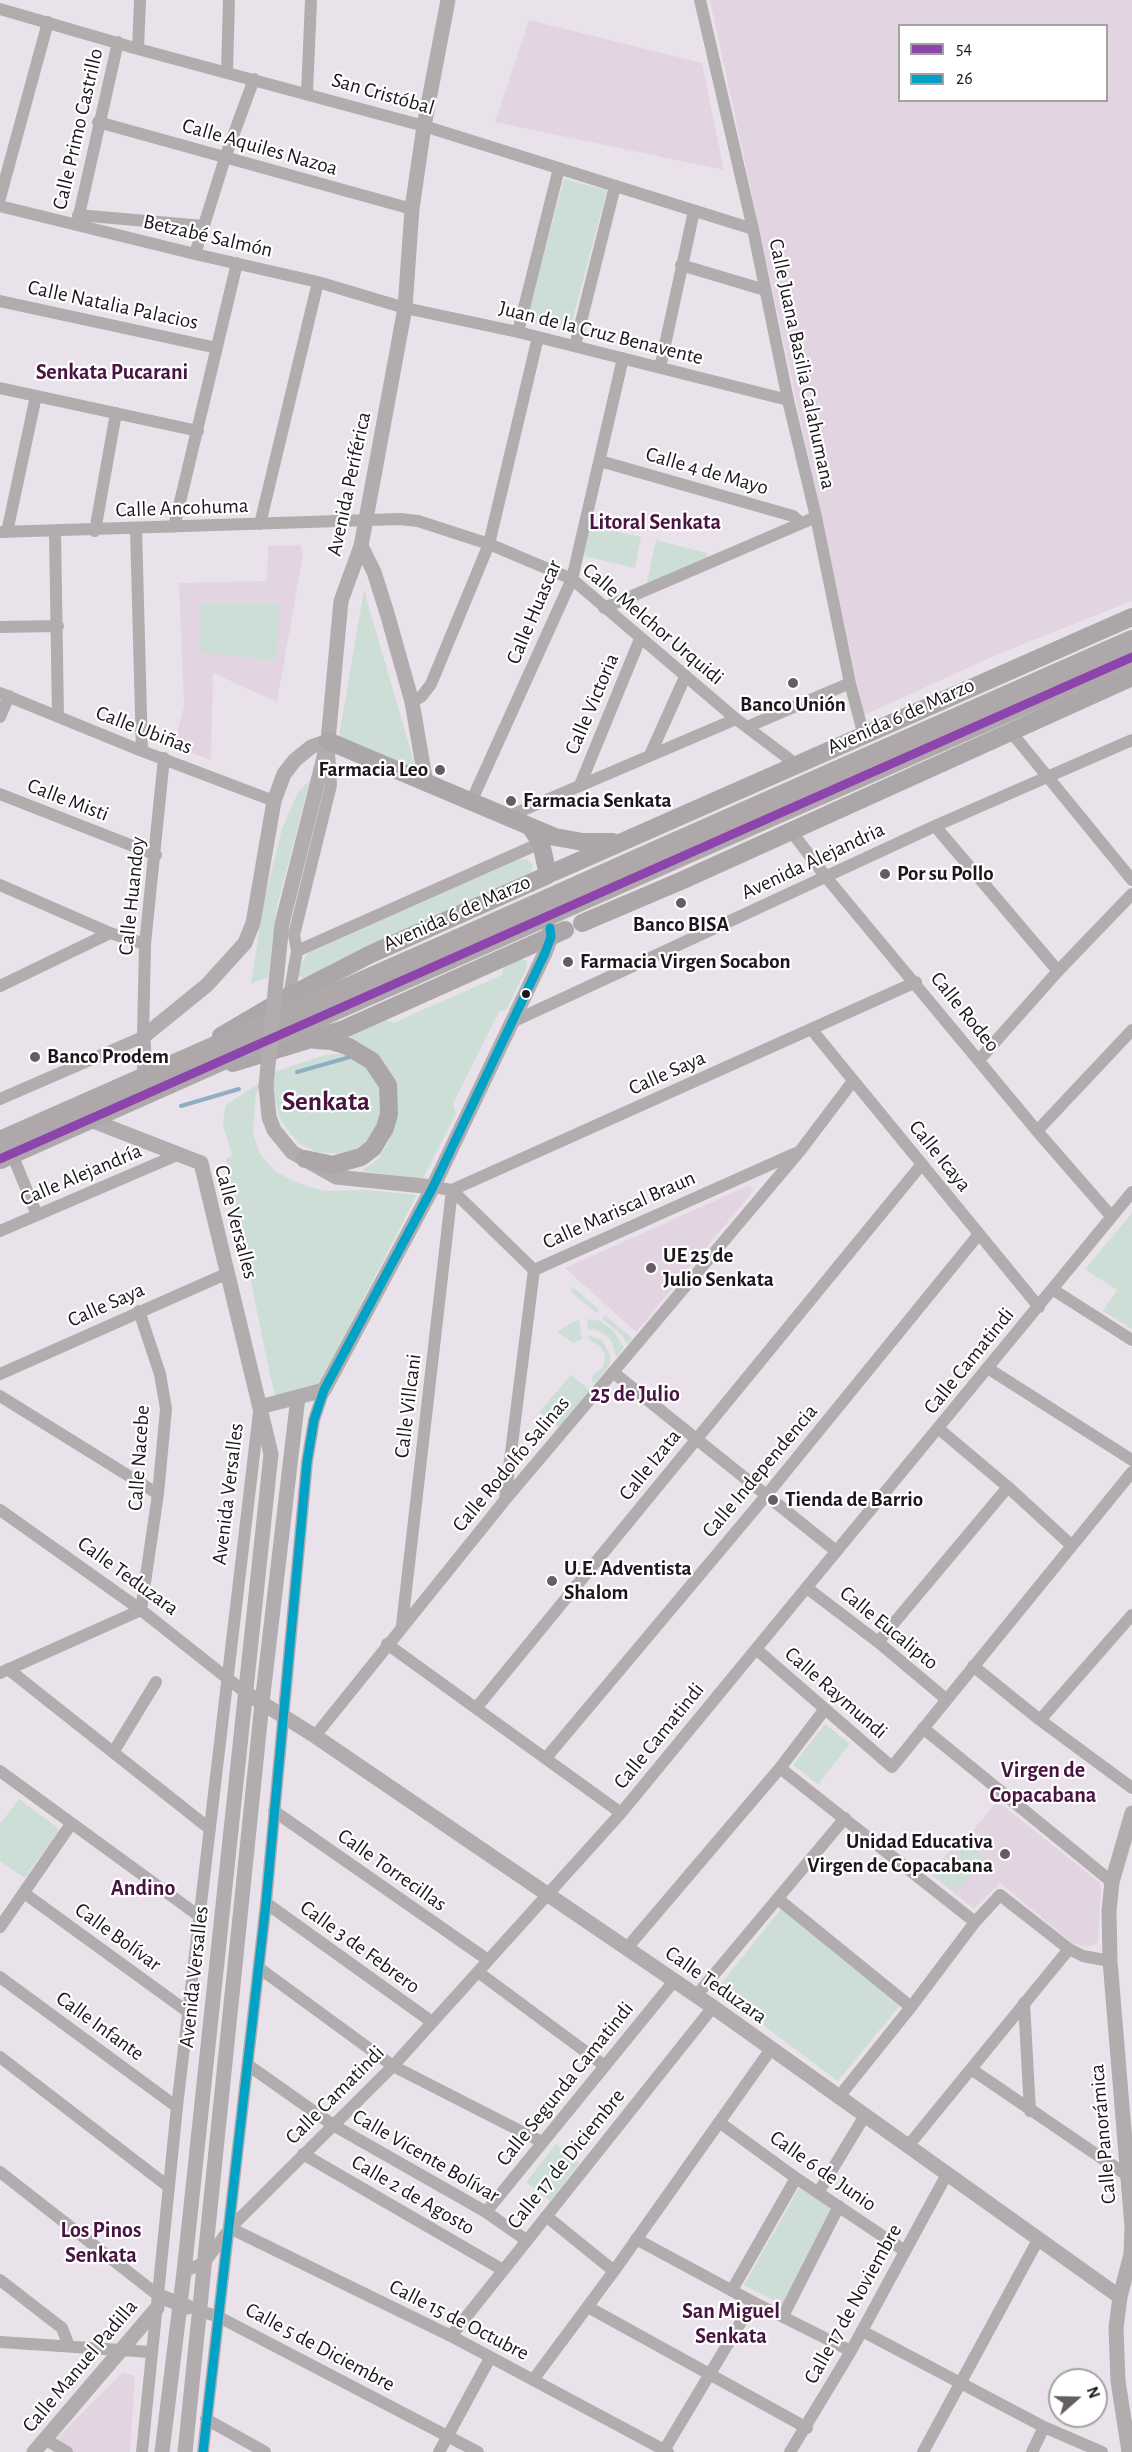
<!DOCTYPE html>
<meta charset="utf-8">
<style>
body{margin:0}
#map{position:relative;width:1132px;height:2452px;overflow:hidden;background:#eae2ea;font-family:"Alegreya Sans",sans-serif}
canvas{display:block}
.legend{position:absolute;left:898px;top:24px;width:210px;height:78px;box-sizing:border-box;background:#fff;border:2px solid #a4a2a4;margin:0;padding:8px 10px;list-style:none;font-size:18px;color:#1c171c}
.legend li{display:flex;align-items:center;gap:12px;height:30px}
.legend b{width:30px;border:2px solid #a4a2a4}
.north{position:absolute;left:1048px;top:2368px;width:60px;height:60px;box-sizing:border-box;background:#fff;border:2px solid #a4a2a4;border-radius:50%;rotate:70deg;font-size:16px;font-weight:700;line-height:24px;text-align:center;color:#1c171c}
.north::after{content:'';display:block;margin:auto;width:21px;height:27px;background:#645e64;clip-path:polygon(50% 0,100% 100%,50% 72%,0 100%)}
</style>
<div id="map">
<canvas width="1132" height="2452"></canvas>
<ul class="legend">
<li><b style="height:8px;background:#8e44ad"></b>54</li>
<li><b style="height:8px;background:#01a2c5"></b>26</li>
</ul>
<div class="north">N</div>
</div>
<script>
const c = document.querySelector('canvas').getContext('2d');
c.lineJoin = 'round';
function fill(path, color) {
  c.fillStyle = color;
  c.fill(path, 'evenodd');
}
function toPath(rows) {
  const path = new Path2D();
  for (const r of rows) {
    path.moveTo(r[0], r[1]);
    for (let i = 2; i < r.length; i += 2) path.lineTo(r[i], r[i + 1]);
  }
  return path;
}
function stroke(path, color, width, dash) {
  c.strokeStyle = color;
  c.lineWidth = width;
  c.lineCap = dash ? 'butt' : 'round';
  c.setLineDash(dash || []);
  c.stroke(path);
}
function write(font, color, halo, rows, align = 'center') {
  c.font = font + ' "Alegreya Sans",sans-serif';
  c.lineWidth = 4.5;
  c.setLineDash([]);
  c.textBaseline = 'middle';
  c.strokeStyle = halo;
  c.fillStyle = color;
  for (const [text, x, y, turn = 0] of rows) {
    c.save();
    c.translate(x, y);
    c.rotate((+turn || 0) * Math.PI / 180);
    c.textAlign = isNaN(turn) ? turn : align;
    if (halo) c.strokeText(text, 0, 0);
    c.fillText(text, 0, 0);
    c.restore();
  }
}
fill(toPath([
 [710,0,1132,0,1132,601,1003,652,864,715],
 [900,26,1106,26,1106,100,900,100],
 [529,20,702,63,724,170,495,122],
 [300,545,303,554,277,702,213,673,211,760,174,747,184,705,179,583,267,581,268,546],
 [750,1185,754,1190,636,1332,565,1268],
 [997,1801,1099,1882,1101,1888,1098,1941,1095,1945,1086,1947,1072,1943,1000,1883,974,1909,930,1874,964,1833,970,1834],
 [123,2372,135,2376,130,2452,73,2452,54,2441]
]), '#e3d4e2');
fill(toPath([
 [564,179,607,190,569,333,526,321],
 [590,526,641,537,635,568,584,556],
 [656,540,707,553,707,564,652,587,647,582],
 [364,590,416,769,339,736],
 [200,604,280,604,276,661,200,652],
 [310,780,277,906,268,977,251,984,264,900,282,829,298,792],
 [520,859,527,859,533,865,532,873,528,877,304,978,298,976,297,971,308,953],
 [520,959,527,961,527,967,506,1010,499,1011,453,1104,456,1113,423,1179,362,1171,379,1158,390,1139,396,1117,395,1094,351,1039,352,1034,385,1019,393,1023,502,975,504,966],
 [328,1054,343,1054,370,1067,381,1089,382,1109,376,1129,366,1143,345,1154,316,1152,300,1144,289,1132,279,1117,274,1094,274,1080,256,1093,253,1133,260,1154,275,1171,295,1182,324,1191,366,1190,417,1195,318,1387,285,1409,278,1408,270,1375,226,1159,232,1155,223,1125,224,1113,226,1105,277,1071],
 [1132,1213,1132,1329,1103,1311,1117,1290,1085,1269],
 [573,1287,599,1310,596,1313,570,1291],
 [605,1315,632,1338,627,1344,620,1333,602,1319],
 [587,1319,600,1321,613,1330,624,1348,616,1357,612,1343,608,1337,597,1330,588,1329],
 [579,1320,582,1339,573,1343,557,1332,571,1323],
 [588,1335,602,1340,610,1355,610,1365,595,1383,592,1381,592,1376,603,1367,605,1356,600,1346,589,1340],
 [571,1375,591,1391,559,1428,539,1412],
 [825,1724,850,1744,818,1784,793,1765],
 [19,1799,57,1827,58,1832,25,1878,0,1861,0,1824],
 [965,1843,986,1858,956,1893,936,1877],
 [781,1909,900,2005,838,2081,716,1990],
 [556,2144,580,2163,550,2201,526,2182],
 [799,2188,831,2208,783,2305,744,2285]
]), '#cdded6');
stroke(toPath([
 [297,1072,350,1057],
 [181,1106,239,1089]
]), '#8faec3', 4);
stroke(toPath([
 [700,0,753,229,788,400,816,517,850,683,864,736],
 [0,9,138,49,424,126,753,229],
 [138,49,140,0],
 [227,72,229,0],
 [307,93,311,0],
 [98,122,412,209],
 [0,198,48,22],
 [0,206,195,254,318,282,405,308,518,332,788,400],
 [78,215,204,226],
 [77,224,118,42],
 [195,254,225,158,254,79],
 [681,265,765,290],
 [0,301,217,348],
 [518,332,559,168],
 [575,346,615,186],
 [660,368,694,211],
 [0,388,198,431],
 [600,461,793,516,801,523],
 [260,524,318,282],
 [174,527,237,263],
 [136,529,142,751],
 [55,531,58,717],
 [95,531,116,413],
 [0,532,400,519,418,521,489,544,572,579,736,719,797,765],
 [7,532,36,396],
 [604,608,816,517],
 [0,627,58,626],
 [0,693,142,751,274,801],
 [412,702,422,696,431,684,489,544,538,337],
 [0,717,9,696],
 [747,727,850,683],
 [1011,732,1132,880],
 [650,755,685,677],
 [580,785,640,639],
 [0,794,156,855],
 [471,802,572,579,623,358],
 [507,817,736,719],
 [935,826,1058,971],
 [791,831,826,877,1037,1131,1111,1216],
 [0,885,110,933,145,944],
 [297,951,545,841],
 [0,986,110,933],
 [289,996,297,951,294,935,331,785,329,751],
 [512,1022,935,826,1132,740],
 [812,1030,1039,1307],
 [979,1060,1058,971,1132,894],
 [0,1099,143,1037,145,944,164,758],
 [1037,1131,1132,1030],
 [12,1154,37,1215],
 [433,1187,452,1190,916,982],
 [452,1190,534,1270],
 [0,1231,177,1155],
 [1052,1289,1132,1340],
 [989,1369,1132,1460],
 [614,1373,836,1551],
 [0,1374,228,1273],
 [0,1396,158,1494],
 [939,1429,1008,1487,1071,1545],
 [505,1500,534,1270,796,1153],
 [0,1510,141,1610,246,1693],
 [807,1588,878,1642,946,1699],
 [402,1625,452,1190],
 [878,1642,1008,1487],
 [387,1644,621,1813],
 [756,1649,892,1767,1132,1472],
 [973,1666,1040,1720,1132,1788],
 [8,1669,210,1829],
 [0,1673,141,1610,158,1494,166,1409,160,1374,139,1311],
 [477,1707,922,1164],
 [1040,1720,1132,1615],
 [923,1728,1112,1882],
 [315,1736,505,1500,800,1151,853,1081],
 [114,1751,156,1682],
 [546,1758,765,1497,979,1234],
 [780,1768,975,1922],
 [0,1771,199,1916],
 [274,1811,488,1960],
 [24,1893,188,2012],
 [778,1899,911,2007],
 [266,1903,432,2022],
 [0,1927,71,1824],
 [626,1949,780,1768,825,1709],
 [259,1968,393,2066,542,2142],
 [478,1972,605,2066],
 [0,1977,177,2107],
 [696,1996,845,1818],
 [1024,2003,1030,2111],
 [0,2057,169,2187],
 [248,2065,333,2125,486,2212,526,2240],
 [971,2069,1128,2176],
 [838,2098,911,2007,975,1922,1000,1895,1069,1949,1083,1956,1110,1961],
 [719,2122,796,2178,905,2251],
 [908,2146,1069,1949],
 [303,2154,503,2270],
 [0,2172,159,2296],
 [818,2193,864,2117],
 [486,2212,674,1981],
 [546,2216,614,2271],
 [230,2228,451,2336,668,2452],
 [636,2239,753,2302,851,2351],
 [184,2272,205,2262,230,2228,393,2066,621,1813,1132,1192],
 [0,2280,62,2328,69,2346],
 [732,2290,796,2178],
 [588,2307,807,2428],
 [200,2311,219,2317,478,2452],
 [783,2316,839,2206],
 [862,2331,1044,2427,1102,2452],
 [451,2336,713,2007],
 [0,2342,151,2352],
 [533,2380,614,2271,771,2049],
 [206,2419,265,2452],
 [46,2440,67,2452],
 [142,2452,177,2107,259,1412],
 [203,2452,266,1903,307,1462,314,1420,324,1390],
 [439,2452,490,2358],
 [663,2452,753,2302],
 [790,2452,851,2351,947,2174],
 [923,2452,1039,2238],
 [1032,2452,1044,2427]
]), '#b1adae', 12);
stroke(toPath([
 [361,546,374,572,387,613,412,702,426,783],
 [277,972,282,924,328,741,341,601,361,546,405,308,412,209,424,126,448,0],
 [145,1076,143,1037,207,985,245,943,253,923,274,801,284,774,295,760,311,747,328,741],
 [266,1086,269,1117,274,1130,292,1152,336,1177,433,1187],
 [88,1119,201,1163,271,1454,184,2272,162,2452],
 [260,1407,324,1390,433,1187,545,953,551,937,550,929],
 [246,1693,315,1736,713,2007,1120,2297],
 [159,2296,188,2307],
 [34,2452,157,2308],
 [185,2452,262,1703,298,1397],
 [1129,2452,1118,2381,1116,2328,1120,2297,1131,2254,1132,2227,1110,1961,1109,1911,1112,1882,1132,1813]
]), '#b1adae', 15);
stroke(toPath([
 [328,741,555,837,583,842,613,842],
 [554,872,1132,617],
 [582,923,683,880,1132,677],
 [221,1036,289,996,371,954,548,875,541,843,531,828],
 [233,1063,344,1029,565,930],
 [305,1159,333,1165,361,1157,373,1148,385,1128,389,1114,388,1085,372,1061,347,1046,331,1041,315,1040]
]), '#aba6a8', 18);
stroke(toPath([
 [660,849,1132,640],
 [666,863,1132,657],
 [0,1141,458,939],
 [0,1159,464,953]
]), '#aea8ab', 20);
stroke(toPath([
 [266,1086,277,972]
]), '#b1adae', 15);
stroke(toPath([
 [458,939,660,849],
 [464,953,666,863]
]), '#aea8ab', 20);
stroke(toPath([
 [0,1159,1132,657]
]), '#8e44ad', 9);
stroke(toPath([
 [203,2452,266,1903,307,1462,314,1420,324,1390,433,1187,545,953,551,937,550,928]
]), '#01a2c5', 9);
for (const [x, y, r, color] of [
 [793,683,6,"#645e64"],
 [440,770,6,"#645e64"],
 [511,801,6,"#645e64"],
 [885,874,6,"#645e64"],
 [681,903,6,"#645e64"],
 [568,962,6,"#645e64"],
 [526,994,5,"#1c171c"],
 [35,1057,6,"#645e64"],
 [651,1268,6,"#645e64"],
 [773,1500,6,"#645e64"],
 [552,1581,6,"#645e64"],
 [1005,1854,6,"#645e64"]
]) {
  const dot = new Path2D();
  dot.arc(x, y, r, 0, 2 * Math.PI);
  c.fillStyle = color;
  c.fill(dot);
  stroke(dot, '#fff', 2);
}
write('21px', '#1c171c', '#fff', [
 ["San Cristóbal",383,94,16],
 ["Calle Primo Castrillo",78,129,-77],
 ["Calle Aquiles Nazoa",260,147,16],
 ["Betzabé Salmón",208,236,13],
 ["Calle Natalia Palacios",113,305,12],
 ["Juan de la Cruz Benavente",601,333,14],
 ["Calle Juana Basilia Calahumana",802,364,78],
 ["Calle 4 de Mayo",707,471,16],
 ["Avenida Periférica",349,484,-78],
 ["Calle Ancohuma",182,508,-2],
 ["Calle Huascar",534,612,-67],
 ["Calle Melchor Urquidi",653,624,40],
 ["Calle Victoria",592,704,-67],
 ["Avenida 6 de Marzo",901,716,-24],
 ["Calle Ubiñas",144,730,21],
 ["Calle Misti",68,800,21],
 ["Avenida Alejandria",813,861,-25],
 ["Calle Huandoy",132,896,-84],
 ["Avenida 6 de Marzo",457,913,-24],
 ["Calle Rodeo",965,1012,51],
 ["Calle Saya",667,1073,-24],
 ["Calle Icaya",940,1156,51],
 ["Calle Alejandría",81,1175,-23],
 ["Calle Mariscal Braun",619,1210,-24],
 ["Calle Versalles",236,1222,75],
 ["Calle Saya",106,1305,-24],
 ["Calle Camatindi",969,1361,-51],
 ["Calle Villcani",408,1406,-83],
 ["Calle Nacebe",139,1458,-86],
 ["Calle Rodolfo Salinas",511,1464,-50],
 ["Calle Izata",650,1465,-51],
 ["Calle Independencia",760,1471,-50],
 ["Avenida Versalles",228,1494,-83],
 ["Calle Teduzara",128,1576,36],
 ["Calle Eucalipto",889,1628,39],
 ["Calle Raymundi",836,1693,41],
 ["Calle Camatindi",659,1736,-51],
 ["Calle Torrecillas",392,1870,35],
 ["Calle Bolívar",118,1937,36],
 ["Calle 3 de Febrero",360,1947,36],
 ["Avenida Versalles",194,1977,-84],
 ["Calle Teduzara",716,1985,35],
 ["Calle Infante",100,2026,36],
 ["Calle Segunda Camatindi",565,2084,-51],
 ["Calle Camatindi",335,2095,-45],
 ["Calle Panorámica",1103,2134,-95],
 ["Calle Vicente Bolívar",426,2156,30],
 ["Calle 17 de Diciembre",566,2159,-51],
 ["Calle 6 de Junio",823,2171,35],
 ["Calle 2 de Agosto",413,2195,30],
 ["Calle 17 de Noviembre",853,2304,-61],
 ["Calle 15 de Octubre",459,2320,27],
 ["Calle 5 de Diciembre",320,2347,28],
 ["Calle Manuel Padilla",80,2366,-50]
]);
write('bold 21px', '#1c171c', '#fff', [
 ["Banco Unión",793,705,"center"],
 ["Farmacia Leo",428,770,"right"],
 ["Farmacia Senkata",523,801],
 ["Por su Pollo",897,874],
 ["Banco BISA",681,925,"center"],
 ["Farmacia Virgen Socabon",580,962],
 ["Banco Prodem",47,1057],
 ["UE 25 de",663,1256],
 ["Julio Senkata",663,1280],
 ["Tienda de Barrio",785,1500],
 ["U.E. Adventista",564,1569],
 ["Shalom",564,1593],
 ["Unidad Educativa",993,1842,"right"],
 ["Virgen de Copacabana",993,1866,"right"]
], 'left');
write('bold 22px', '#481441', '#fff', [
 ["Senkata Pucarani",112,372],
 ["Litoral Senkata",655,522],
 ["25 de Julio",635,1394],
 ["Virgen de",1043,1770],
 ["Copacabana",1043,1795],
 ["Andino",143,1888],
 ["Los Pinos",101,2230],
 ["Senkata",101,2255],
 ["San Miguel",731,2311],
 ["Senkata",731,2336]
]);
write('bold 27px', '#481441', '#fff', [
 ["Senkata",326,1102]
]);
</script>
